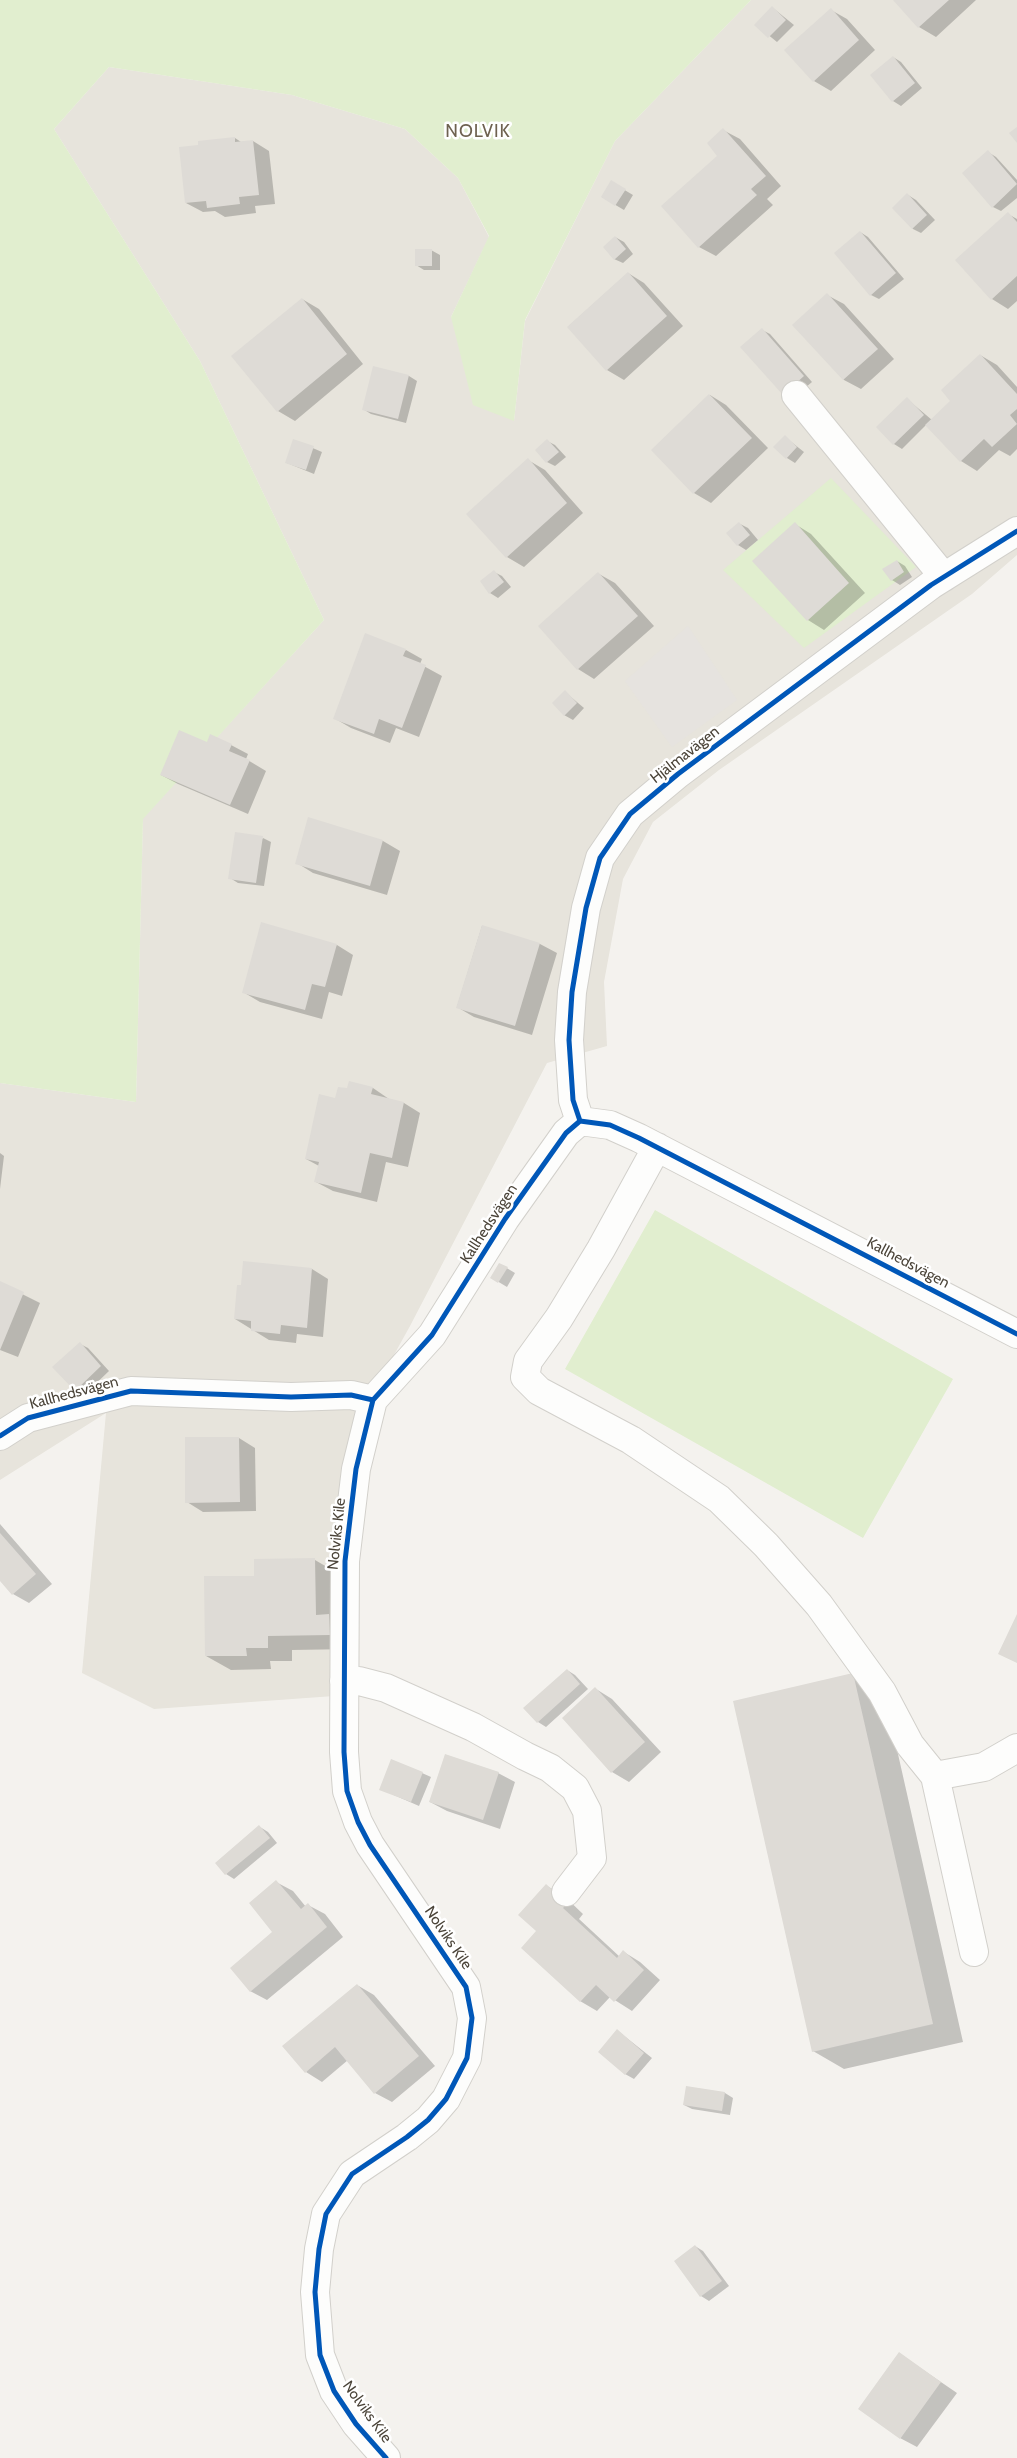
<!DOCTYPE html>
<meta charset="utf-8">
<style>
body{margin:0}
canvas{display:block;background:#f4f2ee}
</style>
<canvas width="1017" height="2458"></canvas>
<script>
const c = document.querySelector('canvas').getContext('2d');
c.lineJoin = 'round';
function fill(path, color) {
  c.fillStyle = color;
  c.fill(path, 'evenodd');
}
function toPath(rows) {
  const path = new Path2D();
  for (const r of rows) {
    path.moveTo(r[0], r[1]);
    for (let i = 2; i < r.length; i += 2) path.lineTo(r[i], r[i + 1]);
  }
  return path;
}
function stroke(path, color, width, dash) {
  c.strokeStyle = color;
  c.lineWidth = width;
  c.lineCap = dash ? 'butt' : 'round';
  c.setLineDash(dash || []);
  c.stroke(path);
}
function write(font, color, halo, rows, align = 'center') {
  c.font = font + ' Cabin,sans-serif';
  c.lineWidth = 5;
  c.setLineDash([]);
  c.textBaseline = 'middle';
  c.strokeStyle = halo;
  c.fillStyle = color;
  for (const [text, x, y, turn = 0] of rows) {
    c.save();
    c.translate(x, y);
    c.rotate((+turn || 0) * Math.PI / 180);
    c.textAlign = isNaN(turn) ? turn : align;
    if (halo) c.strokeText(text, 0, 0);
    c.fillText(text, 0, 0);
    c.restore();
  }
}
fill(toPath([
 [751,0,1017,0,1017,555,972,594,719,770,653,822,623,879,604,982,607,1046,547,1063,410,1326,349,1436,338,1574,334,1696,154,1709,82,1673,106,1413,0,1480,0,1083,136,1102,143,818,324,620,200,361,54,129,109,67,292,95,405,129,458,178,489,237,451,317,514,421,525,321,615,141]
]), '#e7e4dc');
fill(toPath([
 [0,0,751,0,615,141,525,320,514,421,473,405,451,317,489,236,458,178,405,129,292,95,109,67,54,129,200,361,324,620,143,819,136,1102,0,1083],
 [831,478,916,567,804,648,723,570],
 [655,1210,953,1379,863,1538,565,1369]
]), '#e1eecf');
fill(toPath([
 [688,626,737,700,672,747,625,681]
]), '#e6e3df');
fill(toPath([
 [894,0,976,0,936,37,919,27],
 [773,8,794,25,777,42,756,25],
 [831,10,847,19,875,50,831,91,814,81],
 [893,57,901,62,922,88,901,106,893,101],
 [723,130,740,139,781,186,767,199,773,205,716,256,699,247],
 [235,138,241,142,253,141,269,151,275,204,255,206,256,213,225,217,215,211,203,212,186,203],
 [988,152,996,157,1017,180,1017,198,1001,211,993,207],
 [611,182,633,195,624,210,602,197],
 [908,195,916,200,935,220,921,233,913,229,894,208],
 [1008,214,1017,219,1017,301,1008,309,992,299],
 [860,232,868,237,904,279,879,299,871,295],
 [615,237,624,242,633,254,623,263,614,259],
 [431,250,440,255,440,270,424,270,416,265],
 [628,273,644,283,683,326,624,380,607,370,568,327],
 [827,295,844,304,894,359,861,389,844,380,794,325],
 [302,299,319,309,363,364,295,421,278,411],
 [762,330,770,334,812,382,792,399],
 [980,355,997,365,1017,387,1017,449,1010,456,999,450,977,471,961,461,927,424,902,449,894,444,878,427,907,399,932,420,952,401],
 [374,368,409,376,417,381,406,423,371,414,363,409],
 [710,395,726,405,768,448,711,503,694,493,653,450],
 [785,437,804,452,795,463,787,458],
 [294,440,322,452,314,474,287,463],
 [547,441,555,445,566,457,555,466,547,462],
 [528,460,545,470,583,513,524,567,507,557,468,514],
 [740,524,748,528,758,540,746,550,738,545],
 [795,524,811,534,865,593,824,630,808,620],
 [897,561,905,566,912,577,900,585,892,580],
 [494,572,502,576,511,587,498,598,490,593],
 [599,574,615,583,654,626,594,679,578,669],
 [406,650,422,659,420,664,442,676,419,737,396,728,390,743,351,728,334,718],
 [565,692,584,708,573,720,564,715],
 [208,743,231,745,248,754,246,759,266,771,248,814,178,784,161,775],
 [309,819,383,841,400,851,387,895,313,873,297,863],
 [263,838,271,842,264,886,238,883,230,878],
 [482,926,540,944,557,953,532,1035,474,1017,457,1007],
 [337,945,353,955,342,996,329,992,322,1019,260,1002,243,992],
 [373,1088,389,1099,404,1103,420,1113,408,1167,386,1162,377,1202,333,1191,316,1182,319,1166,306,1159,336,1100],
 [0,1153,4,1156,0,1189],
 [500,1264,515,1273,507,1287,492,1278],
 [312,1269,328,1279,323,1337,297,1334,296,1343,269,1340,235,1319],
 [0,1283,40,1303,18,1357,0,1350],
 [80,1344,88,1348,109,1371,84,1395,76,1390],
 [239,1438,255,1448,256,1511,203,1512,187,1502],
 [0,1524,52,1584,29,1603,13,1594,0,1579],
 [315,1560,339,1574,354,1649,292,1650,292,1661,270,1661,271,1669,231,1670,206,1656,255,1577],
 [567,1670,575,1675,588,1689,546,1727,538,1722,525,1708],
 [853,1674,884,1692,963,2042,844,2069,813,2051],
 [596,1689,612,1699,661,1752,629,1782,612,1772],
 [422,1773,431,1777,419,1806,380,1789],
 [498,1773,515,1782,500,1829,447,1811,430,1802],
 [260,1827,268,1832,277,1843,234,1879,226,1874],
 [276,1882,293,1891,306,1907,308,1905,325,1914,343,1937,267,2000,250,1991,274,1932],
 [547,1886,563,1895,583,1914,579,1919,620,1957,624,1952,640,1962,660,1980,632,2011,610,1997,597,2011,580,2001,538,1931],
 [357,1985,374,1995,435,2066,392,2102,375,2093,348,2060,322,2082,306,2072],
 [618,2031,652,2058,634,2079,625,2074],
 [725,2093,733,2098,730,2115,692,2109,684,2105],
 [695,2246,703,2251,729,2286,709,2301,701,2296],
 [900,2354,957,2393,917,2447,900,2438]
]), '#0003');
fill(toPath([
 [893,0,949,0,918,28],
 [772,6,786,20,768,38,754,25],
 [831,8,859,40,813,82,784,50],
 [893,56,915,83,892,102,870,75],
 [1017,127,1017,143,1009,133],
 [723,128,766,176,751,189,757,195,698,248,661,206,717,156,707,143],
 [235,137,235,142,253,140,259,195,239,197,240,204,207,208,206,201,185,203,179,147,198,145,198,141],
 [988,150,1017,184,992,208,962,173],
 [611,180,626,189,615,206,601,197],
 [907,193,927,215,912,229,892,208],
 [1008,212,1017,222,1017,276,991,300,955,260],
 [860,231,896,273,870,296,834,253],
 [615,236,626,249,614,260,603,247],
 [415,249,432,249,432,266,415,266],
 [628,272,667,316,606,371,567,327],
 [827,293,878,349,843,380,792,325],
 [302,298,347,354,277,412,231,356],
 [762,328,804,376,783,395,740,347],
 [980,354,1017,394,1017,409,1010,415,1017,424,992,447,984,439,960,462,925,425,950,401,941,390],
 [373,366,409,375,398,419,362,410],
 [709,394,752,438,693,494,651,450],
 [907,397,924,415,893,445,876,427],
 [785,435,797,447,786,459,773,447],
 [293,439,314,446,306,470,285,463],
 [547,439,559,452,546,463,535,450],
 [528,458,567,503,506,558,466,514],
 [739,522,750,535,737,546,726,533],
 [795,522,849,583,807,621,752,561],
 [897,560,904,572,891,581,882,569],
 [494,570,504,582,489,594,480,581],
 [598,572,638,616,577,670,538,626],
 [365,633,406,649,403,656,426,665,402,728,379,719,374,734,333,719],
 [565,690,577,703,564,716,552,703],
 [179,730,207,742,210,734,232,744,229,751,250,760,230,805,160,775],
 [308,817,383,840,370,886,295,864],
 [235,832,263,836,256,883,228,879],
 [261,922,337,944,325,987,312,984,305,1010,242,993],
 [482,925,540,943,515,1026,456,1008],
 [349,1081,373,1087,371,1094,404,1102,392,1158,370,1153,361,1193,314,1182,319,1162,305,1159,319,1094,335,1098,338,1087,347,1088],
 [243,1261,312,1268,307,1328,281,1325,280,1334,251,1331,251,1321,234,1319,237,1285,241,1285],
 [499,1263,508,1267,498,1283,490,1278],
 [0,1281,24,1292,0,1350],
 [80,1342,101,1366,75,1391,52,1367],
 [185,1437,239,1437,240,1502,185,1503],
 [0,1533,36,1574,12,1595,0,1581],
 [315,1558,316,1615,329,1614,330,1635,268,1636,268,1648,246,1648,247,1656,205,1656,204,1576,254,1576,254,1559],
 [1017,1614,1017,1663,998,1654],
 [567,1669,580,1684,537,1723,523,1708],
 [853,1673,933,2024,812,2052,733,1701],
 [595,1687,645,1742,611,1773,562,1718],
 [445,1754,499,1772,483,1820,429,1802],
 [391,1759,423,1772,411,1802,379,1790],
 [259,1825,270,1838,225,1875,215,1863],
 [276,1880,301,1909,308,1903,327,1927,250,1992,230,1968,272,1932,249,1903],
 [546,1884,567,1903,563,1908,617,1958,623,1950,644,1970,614,2002,596,1985,580,2002,521,1948,536,1931,518,1915],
 [357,1984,419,2056,374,2094,335,2047,305,2073,282,2046],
 [617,2029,644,2053,625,2075,598,2052],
 [686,2086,725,2092,722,2111,683,2105],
 [695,2245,722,2281,700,2297,674,2261],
 [899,2352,941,2382,900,2439,858,2409]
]), '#dedbd6');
const minor = toPath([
 [796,395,944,577],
 [580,1121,573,1100,569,1040,572,992,586,908,600,858,630,814,678,774,931,585,1017,531],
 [657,1147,601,1249,559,1318,528,1361,525,1377,539,1391,631,1440,719,1499,766,1545,819,1605,882,1692,910,1745,935,1776,974,1952],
 [373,1400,356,1469,345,1561,344,1752,347,1791,358,1822,370,1845,466,1987,472,2018,467,2058,446,2099,428,2120,407,2137,352,2174,326,2214,319,2249,315,2292,320,2355,334,2391,356,2424,386,2458],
 [0,1436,28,1418,131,1391,291,1397,351,1395,373,1400,432,1335,505,1219,566,1133,580,1121,610,1125,639,1138,1017,1334],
 [344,1681,359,1681,386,1688,473,1727,525,1756,550,1768,575,1788,587,1811,592,1858,566,1892],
 [935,1776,984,1767,1017,1748]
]);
stroke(minor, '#d2d0cb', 30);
stroke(minor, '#fdfdfc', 28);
stroke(toPath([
 [580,1121,573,1100,569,1040,572,992,586,908,600,858,630,814,678,774,931,585,1017,531],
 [373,1400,356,1469,345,1561,344,1752,347,1791,358,1822,370,1845,466,1987,472,2018,467,2058,446,2099,428,2120,407,2137,352,2174,326,2214,319,2249,315,2292,320,2355,334,2391,356,2424,386,2458],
 [0,1436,28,1418,131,1391,291,1397,351,1395,373,1400,432,1335,505,1219,566,1133,580,1121,610,1125,639,1138,1017,1334]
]), '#0057b8', 5);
write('15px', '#4b4439', '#fff', [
 ["Hjälmavägen",685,755,-38],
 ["Kallhedsvägen",489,1224,-57],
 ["Kallhedsvägen",908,1263,28],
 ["Kallhedsvägen",74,1393,-15],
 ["Nolviks Kile",337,1534,-84],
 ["Nolviks Kile",448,1938,56],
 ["Nolviks Kile",367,2412,54]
]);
c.letterSpacing = '1px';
write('18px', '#6e6250', '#fff', [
 ["NOLVIK",478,132]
]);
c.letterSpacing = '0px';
</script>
